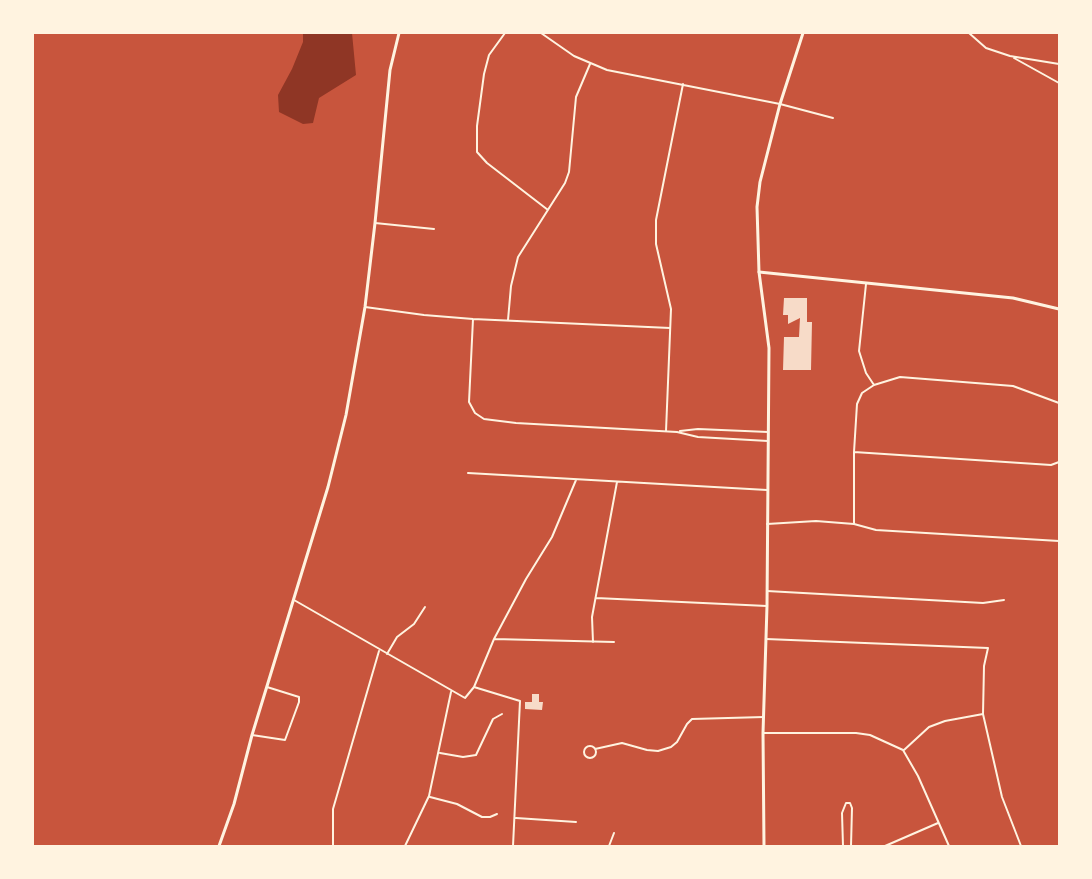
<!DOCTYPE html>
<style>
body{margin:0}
#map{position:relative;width:1092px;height:879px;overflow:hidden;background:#c8553d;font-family:"Open Sans",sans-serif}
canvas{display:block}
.frame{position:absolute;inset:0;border:34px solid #fff3e0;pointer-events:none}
</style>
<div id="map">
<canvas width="1092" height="879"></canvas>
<div class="frame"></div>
</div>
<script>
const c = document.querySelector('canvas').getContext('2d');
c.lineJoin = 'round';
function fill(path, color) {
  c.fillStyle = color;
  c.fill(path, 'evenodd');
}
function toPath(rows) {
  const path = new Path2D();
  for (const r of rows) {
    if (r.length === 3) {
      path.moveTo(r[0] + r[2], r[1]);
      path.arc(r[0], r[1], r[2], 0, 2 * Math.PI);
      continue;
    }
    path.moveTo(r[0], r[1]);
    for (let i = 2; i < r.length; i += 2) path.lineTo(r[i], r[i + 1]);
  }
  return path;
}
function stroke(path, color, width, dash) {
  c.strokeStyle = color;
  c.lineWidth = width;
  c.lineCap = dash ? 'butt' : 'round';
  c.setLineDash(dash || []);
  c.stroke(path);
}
fill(toPath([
 [303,33,352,33,356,75,319,98,313,123,303,124,279,112,278,95,292,69,303,42]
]), '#8f3625');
fill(toPath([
 [784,298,807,298,807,322,812,322,811,370,783,370,784,337,799,337,800,318,788,324,788,315,783,315],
 [532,694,539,694,539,702,543,702,542,710,525,709,525,702,532,702]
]), '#f7dbc8');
stroke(toPath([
 [505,33,489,55,484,74,477,126,477,152,487,163,548,210],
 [541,33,574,56,607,70,780,104,833,118],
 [969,33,986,48,1010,56,1059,64],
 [1014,58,1059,83],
 [375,223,434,229],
 [866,284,859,351,866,373,874,385],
 [365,307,424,315,473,319,670,328],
 [473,319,469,402,475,413,484,419,516,423,677,432,698,437,768,441],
 [508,320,511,286,518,257,565,183,569,172,576,97,590,64],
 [666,431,671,309,656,244,656,220,683,84],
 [680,431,698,429,768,432],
 [854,452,1051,465,1059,462],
 [468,473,767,490],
 [767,524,816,521,854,524,876,530,1059,541],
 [854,524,854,452,857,404,862,393,874,385,900,377,1013,386,1059,403],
 [767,591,983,603,1004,600],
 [596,598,767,606],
 [294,600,465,698,474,687,520,701,513,846],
 [494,639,614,642],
 [766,639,988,648,984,666,983,714,1002,797,1021,846],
 [593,642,592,617,617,482],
 [387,654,397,637,414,624,425,607],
 [474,687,494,639,526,579,552,537,576,480],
 [764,733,856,733,870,735,903,750,918,776,949,846],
 [252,735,285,740,299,702,299,697,267,687],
 [590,752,6],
 [595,749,622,743,647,750,658,751,671,747,677,742,687,724,692,719,764,717],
 [904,750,929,727,945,721,983,714],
 [440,753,463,757,476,755,493,719,502,714],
 [430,797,457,804,482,817,490,817,497,814],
 [516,818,576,822],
 [333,846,333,809,379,651],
 [405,846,429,796,451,692],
 [609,846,614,833],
 [843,846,842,813,846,803,850,803,852,808,851,846],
 [885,846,938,823]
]), '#fff3e0', 2);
stroke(toPath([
 [759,272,1013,298,1059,309],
 [219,846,234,804,252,735,328,487,346,415,365,307,375,223,390,70,399,33]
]), '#fff3e0', 3);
stroke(toPath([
 [764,846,763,733,767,606,769,348,759,272,757,207,760,182,780,104,803,33]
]), '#fff3e0', 3);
</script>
